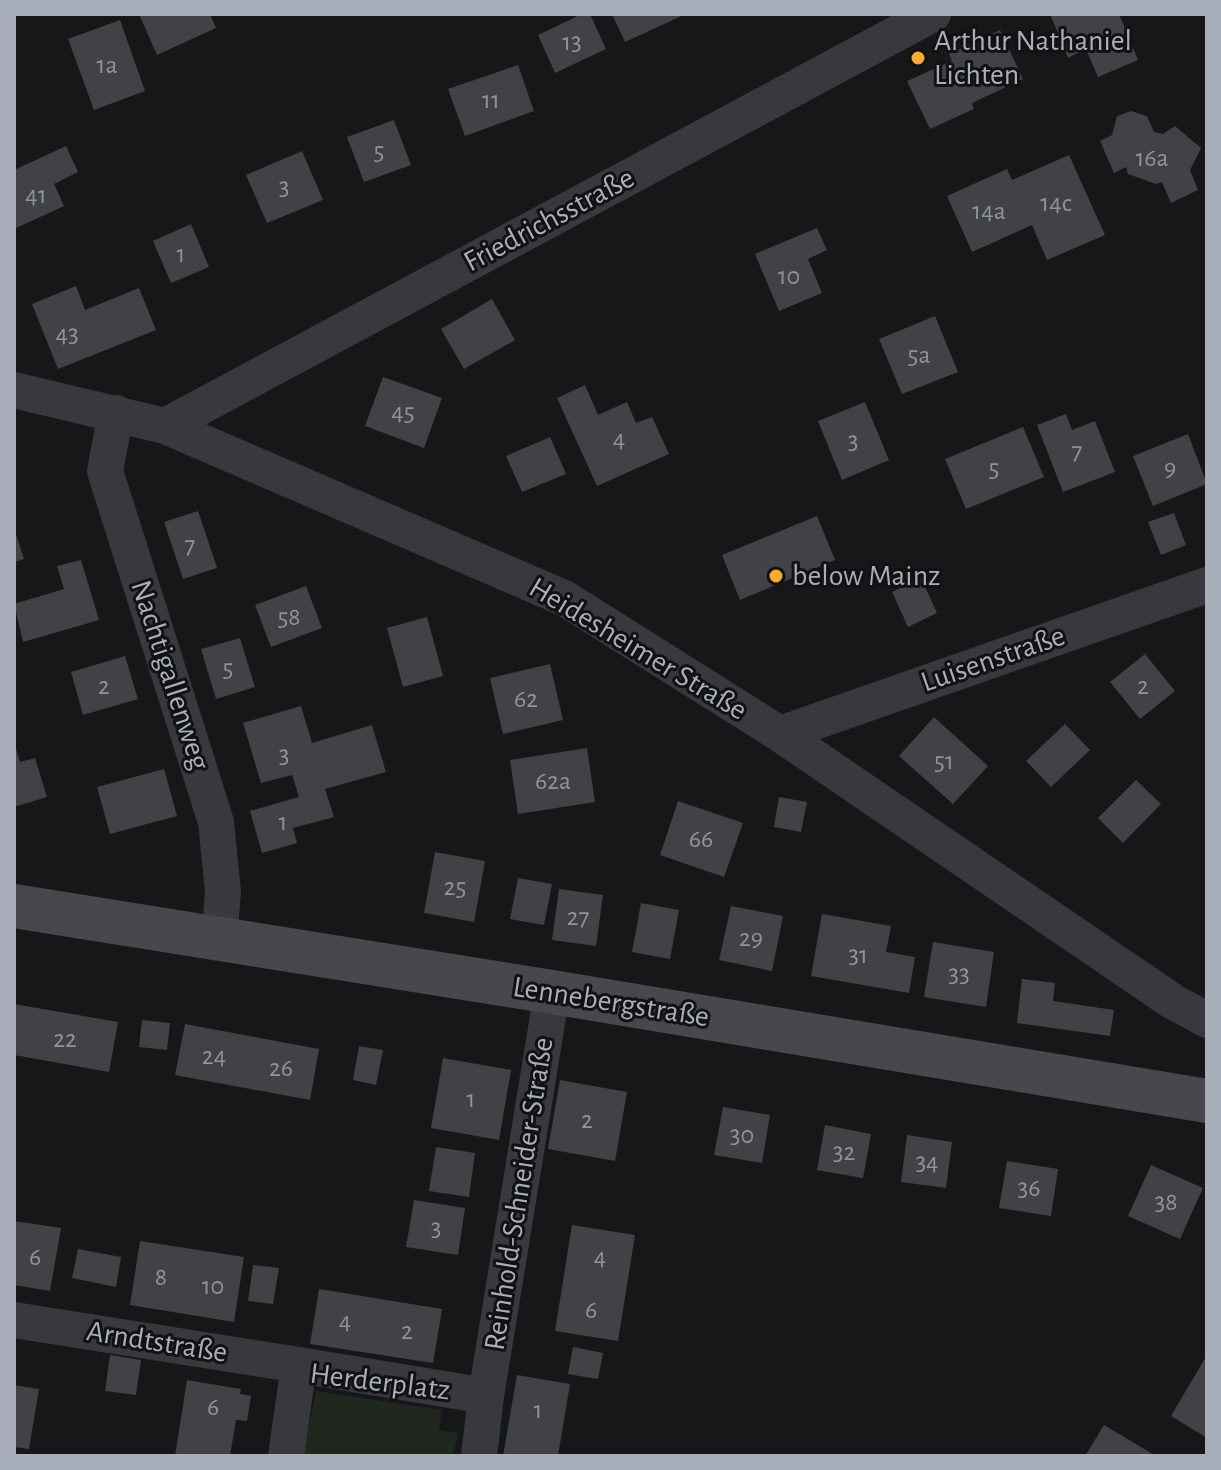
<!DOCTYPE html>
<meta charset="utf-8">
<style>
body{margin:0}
#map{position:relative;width:1221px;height:1470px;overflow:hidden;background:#171719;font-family:"Alegreya Sans",sans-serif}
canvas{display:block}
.frame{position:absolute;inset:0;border:16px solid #a8aeba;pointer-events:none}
</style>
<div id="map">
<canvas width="1221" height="1470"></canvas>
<div class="frame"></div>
</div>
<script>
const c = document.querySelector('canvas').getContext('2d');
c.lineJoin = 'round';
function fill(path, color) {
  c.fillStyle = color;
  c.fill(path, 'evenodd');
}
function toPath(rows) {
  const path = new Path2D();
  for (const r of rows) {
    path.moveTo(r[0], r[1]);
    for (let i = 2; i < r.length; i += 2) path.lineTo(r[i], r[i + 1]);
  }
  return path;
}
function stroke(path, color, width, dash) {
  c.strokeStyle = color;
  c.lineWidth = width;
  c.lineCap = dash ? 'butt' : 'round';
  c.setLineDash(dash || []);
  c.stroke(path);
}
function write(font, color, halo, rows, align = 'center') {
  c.font = font + ' "Alegreya Sans",sans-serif';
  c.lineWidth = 6;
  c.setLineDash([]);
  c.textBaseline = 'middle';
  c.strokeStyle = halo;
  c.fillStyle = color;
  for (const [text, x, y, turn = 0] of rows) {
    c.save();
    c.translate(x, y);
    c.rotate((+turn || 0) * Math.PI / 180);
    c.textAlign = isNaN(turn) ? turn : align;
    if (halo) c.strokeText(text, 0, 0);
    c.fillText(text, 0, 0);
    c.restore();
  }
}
fill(toPath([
 [316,1391,442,1410,439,1430,458,1433,453,1456,303,1456]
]), '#1f271f');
fill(toPath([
 [139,14,210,14,216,28,157,55],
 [582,14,590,14,606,49,555,73,538,35],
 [612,14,686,14,625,42],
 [1050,14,1119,14,1138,60,1098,77,1086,49,1068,58],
 [120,20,145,91,94,110,68,39],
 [1000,30,1023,79,972,103,974,109,930,129,907,81,952,61,949,54],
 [518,65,534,111,465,136,448,89],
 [1131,111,1147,116,1154,132,1163,134,1175,126,1201,148,1190,170,1198,190,1171,203,1162,182,1156,184,1128,174,1126,167,1114,173,1100,141,1112,135,1117,116],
 [394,120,411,165,364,182,347,137],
 [66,146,78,172,54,184,64,206,14,229,14,170],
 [302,151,323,200,267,223,246,175],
 [1069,155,1105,235,1047,260,1032,225,972,252,947,196,1007,169,1012,180],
 [191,224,209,267,171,283,153,241],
 [817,228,827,250,808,259,822,293,779,311,755,254],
 [76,286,85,310,139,288,156,330,58,369,32,304],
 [492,299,515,340,464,369,441,329],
 [935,316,958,372,902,394,879,339],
 [383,377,442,398,424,448,365,426],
 [585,385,598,415,627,402,636,423,652,417,669,454,597,486,557,398],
 [865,402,889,460,842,480,818,421],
 [1066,414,1072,430,1095,421,1115,472,1063,492,1037,425],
 [1023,427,1044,477,966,509,945,459],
 [1188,434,1207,484,1153,506,1133,456],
 [550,437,566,474,522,492,506,456],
 [198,511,217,568,183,579,164,522],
 [1174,513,1186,545,1161,555,1148,522],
 [817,516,835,560,740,600,722,555],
 [14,528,24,559,14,562],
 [81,560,99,620,23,642,14,604,64,589,57,566],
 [921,578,937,613,908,627,892,592],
 [306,586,322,628,271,647,255,605],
 [427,617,443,676,403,687,387,628],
 [240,638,255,687,216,699,201,649],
 [1145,654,1175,691,1140,719,1110,682],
 [125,656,138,699,83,715,71,672],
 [550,664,563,720,503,734,490,678],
 [301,706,312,743,372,725,386,772,325,789,334,817,293,828,297,843,262,853,250,811,299,797,292,775,261,783,243,723],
 [934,717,988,766,953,804,899,756],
 [1065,724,1090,750,1051,787,1026,761],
 [15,745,20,762,35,758,47,797,14,807],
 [587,748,595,802,518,814,510,760],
 [164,769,177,816,110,834,97,787],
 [1136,780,1161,804,1123,843,1098,818],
 [779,797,807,802,801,832,774,827],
 [678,801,743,823,724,877,660,855],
 [435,852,485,861,474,922,424,913],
 [518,878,552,884,544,925,510,919],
 [559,889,603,895,596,946,552,940],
 [641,903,679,910,670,959,632,952],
 [731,906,783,916,772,971,719,960],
 [822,914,891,926,886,952,915,957,909,993,811,976],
 [933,942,994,952,986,1007,924,997],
 [1022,979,1055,983,1053,1001,1114,1010,1110,1036,1017,1023],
 [14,1004,118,1022,109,1072,14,1055],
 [142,1020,170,1023,167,1050,139,1047],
 [185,1024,319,1049,310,1100,175,1075],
 [359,1046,383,1050,376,1085,353,1080],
 [443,1058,511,1070,499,1140,431,1128],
 [560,1080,627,1092,615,1161,548,1149],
 [723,1107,770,1115,762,1163,714,1155],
 [825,1125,871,1134,863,1178,817,1170],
 [907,1135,952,1142,946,1188,901,1182],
 [436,1147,475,1153,469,1197,429,1191],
 [1007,1161,1058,1169,1051,1216,999,1208],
 [1151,1165,1203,1188,1180,1239,1128,1216],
 [414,1200,465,1208,458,1255,406,1247],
 [14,1221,61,1228,50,1291,14,1285],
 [572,1225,635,1235,618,1341,555,1331],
 [140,1241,244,1257,234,1322,130,1305],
 [78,1249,121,1257,116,1287,72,1278],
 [253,1265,279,1268,273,1304,248,1301],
 [319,1289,442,1309,433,1363,310,1344],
 [573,1347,603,1353,598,1379,568,1374],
 [110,1355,141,1360,136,1395,105,1391],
 [1207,1355,1207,1438,1171,1416],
 [517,1375,570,1384,558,1456,503,1456],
 [187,1380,241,1389,240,1394,251,1396,247,1421,236,1420,230,1456,175,1456],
 [14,1385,39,1389,29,1449,14,1447],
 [1104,1425,1156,1456,1085,1456]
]), '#414246');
stroke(toPath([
 [14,390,165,426,564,598,780,734,1172,1001,1207,1020],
 [116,413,105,471,216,822,223,892,219,940],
 [165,426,933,14],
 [780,734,1207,585],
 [14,1320,299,1365],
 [486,1396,552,992],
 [286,1456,299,1365,486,1396,479,1456]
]), '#38393e', 36);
stroke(toPath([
 [14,906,552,992,1207,1101]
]), '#46484e', 44);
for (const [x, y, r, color] of [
 [918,58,8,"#fbad2d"],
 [776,576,8,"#fbad2d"]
]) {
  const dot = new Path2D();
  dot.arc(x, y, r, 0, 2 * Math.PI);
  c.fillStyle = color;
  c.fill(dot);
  stroke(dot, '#121214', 3);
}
write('26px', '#8e939d', null, [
 ["13",572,42],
 ["1a",107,65],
 ["11",491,100],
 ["5",379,151],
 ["16a",1152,158],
 ["3",284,187],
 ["41",36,195],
 ["14c",1056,203],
 ["14a",989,211],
 ["1",181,254],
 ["10",789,276],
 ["43",67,334],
 ["5a",919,355],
 ["45",403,412],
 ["4",619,439],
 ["3",853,441],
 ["7",1077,451],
 ["5",994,468],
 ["9",1170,468],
 ["7",190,545],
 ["58",289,617],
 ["5",228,668],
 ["2",104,686],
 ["2",1143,686],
 ["62",526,699],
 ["3",284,755],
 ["51",944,761],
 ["62a",553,781],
 ["1",283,822],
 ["66",701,839],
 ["25",455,887],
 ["27",578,917],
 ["29",751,938],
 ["31",858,955],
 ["33",959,974],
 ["22",65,1039],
 ["24",214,1056],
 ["26",281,1068],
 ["1",471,1099],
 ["2",587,1120],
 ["30",742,1135],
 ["32",844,1152],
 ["34",927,1162],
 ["36",1029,1188],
 ["38",1166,1202],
 ["3",436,1228],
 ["6",35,1257],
 ["4",600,1257],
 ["8",161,1277],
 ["10",213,1286],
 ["6",591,1310],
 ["4",345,1321],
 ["2",407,1331],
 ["6",213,1407],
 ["1",538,1410]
]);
write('30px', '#a8aeba', '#121214', [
 ["Arthur Nathaniel",934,41],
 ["Lichten",934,75],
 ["below Mainz",792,576]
], 'left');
write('30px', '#a8aeba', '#121214', [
 ["Friedrichsstraße",549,220,-28],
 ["Heidesheimer Straße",638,649,31],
 ["Luisenstraße",993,659,-19],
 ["Nachtigallenweg",170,675,72],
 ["Lennebergstraße",611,1002,9],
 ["Reinhold-Schneider-Straße",519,1194,-81],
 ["Arndtstraße",157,1342,9],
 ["Herderplatz",380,1382,7]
]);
</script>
